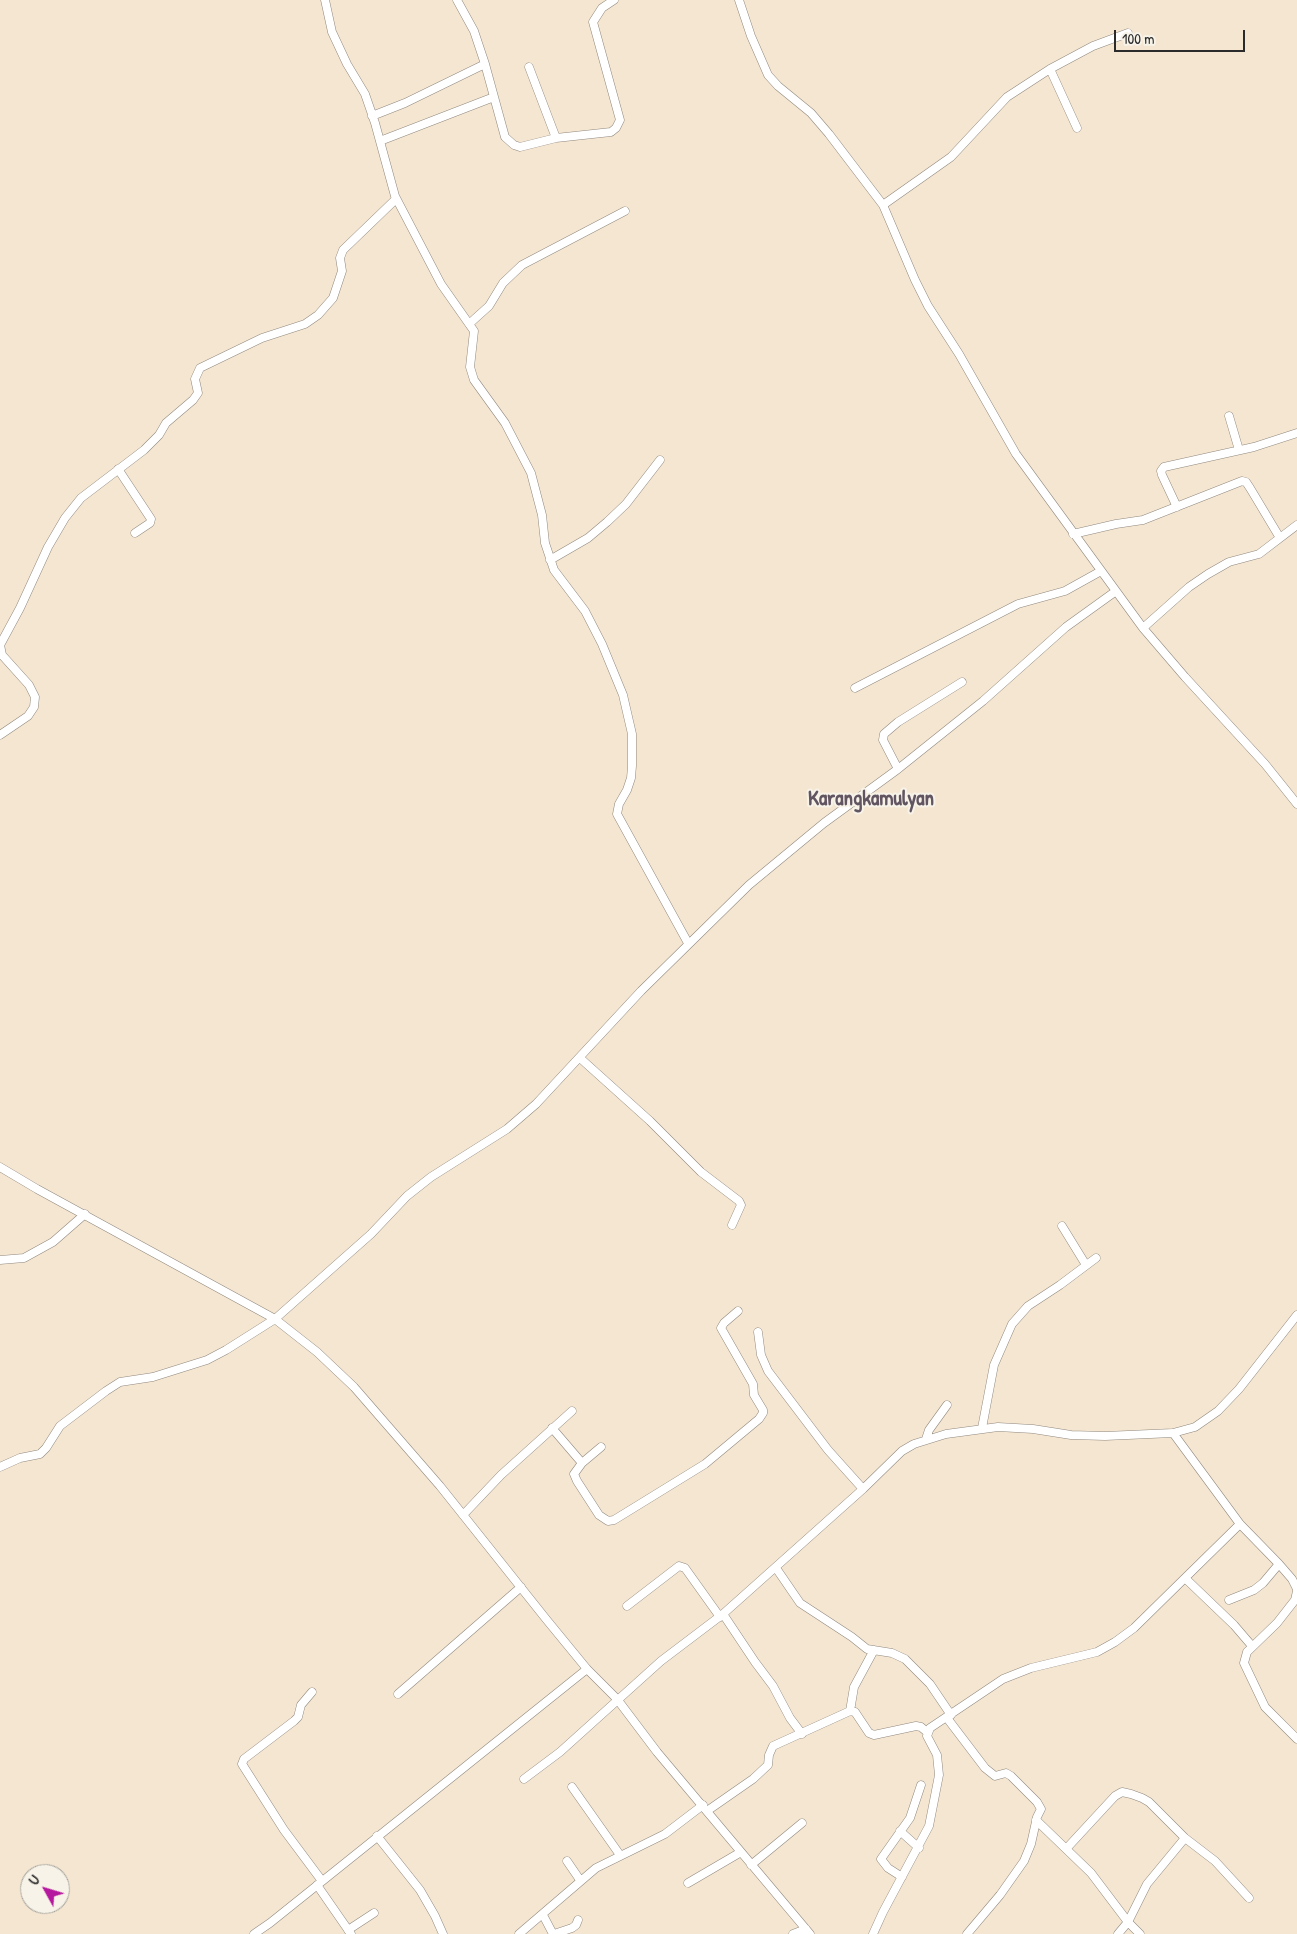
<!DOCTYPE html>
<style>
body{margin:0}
#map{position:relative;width:1297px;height:1934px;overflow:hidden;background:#f5e6d1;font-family:"Patrick Hand",sans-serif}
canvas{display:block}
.north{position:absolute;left:20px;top:1864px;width:50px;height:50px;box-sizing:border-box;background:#f7f3e8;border:1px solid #a5a39c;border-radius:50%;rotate:309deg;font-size:14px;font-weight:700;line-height:20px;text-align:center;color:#2b2b2b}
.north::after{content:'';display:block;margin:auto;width:18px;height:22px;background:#b5179e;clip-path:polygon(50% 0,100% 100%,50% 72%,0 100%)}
.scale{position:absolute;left:1114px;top:30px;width:131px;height:22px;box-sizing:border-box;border:2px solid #2b2b2b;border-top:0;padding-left:6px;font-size:15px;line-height:18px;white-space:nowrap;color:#2b2b2b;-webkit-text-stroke:4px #f7f3e8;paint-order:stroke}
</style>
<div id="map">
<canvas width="1297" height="1934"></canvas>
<div class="north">U</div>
<div class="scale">100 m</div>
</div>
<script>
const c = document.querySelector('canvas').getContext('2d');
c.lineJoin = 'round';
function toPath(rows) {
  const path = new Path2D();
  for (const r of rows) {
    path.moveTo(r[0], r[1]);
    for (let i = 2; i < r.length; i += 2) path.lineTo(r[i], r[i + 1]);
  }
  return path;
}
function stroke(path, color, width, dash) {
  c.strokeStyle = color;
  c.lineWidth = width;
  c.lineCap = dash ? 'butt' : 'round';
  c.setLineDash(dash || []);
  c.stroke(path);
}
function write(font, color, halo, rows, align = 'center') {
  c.font = font + ' "Patrick Hand",sans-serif';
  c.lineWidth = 4;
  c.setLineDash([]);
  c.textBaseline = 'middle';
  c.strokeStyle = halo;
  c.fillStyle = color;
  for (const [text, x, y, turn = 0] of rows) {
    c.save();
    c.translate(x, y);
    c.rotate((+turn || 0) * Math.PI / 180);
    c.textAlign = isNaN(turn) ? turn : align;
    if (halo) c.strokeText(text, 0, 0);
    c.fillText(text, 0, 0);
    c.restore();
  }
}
const street = toPath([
 [325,0,332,32,347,64,365,94,375,123,395,196,441,284,474,331,470,367,474,380,505,423,531,473,542,515,545,543,554,570,585,611,602,644,623,695,632,734,632,766,631,778,627,790,619,804,617,814,688,943],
 [739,0,751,36,768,75,778,86,811,113,829,134,883,205,915,280,928,306,959,354,1016,454,1143,628,1185,677,1265,764,1297,804],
 [485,64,505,137,514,145,520,147,556,138,611,132,616,128,620,120,593,22,602,8,614,0],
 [529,67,556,138],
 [1050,69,1077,128],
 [372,116,405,103,485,64,474,31,457,0],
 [380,141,494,97],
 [883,205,951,157,1007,97,1050,69,1093,46,1128,33],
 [469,324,489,306,503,283,522,265,625,211],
 [1229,416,1239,450],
 [118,469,151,519,150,523,135,533],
 [1177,507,1162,475,1161,471,1164,467,1254,447,1297,433],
 [1073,534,1116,524,1143,520,1242,481,1246,482,1250,488,1280,538],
 [550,560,588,538,607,522,626,504,660,460],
 [1143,628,1189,587,1208,574,1229,562,1259,554,1297,525],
 [855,688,1018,604,1065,591,1101,571],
 [0,735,28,716,34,707,35,697,29,685,2,655,0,645,20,608,48,547,65,518,81,498,144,450,159,435,166,423,193,400,198,393,195,379,200,368,262,338,305,324,318,315,333,298,342,271,340,258,343,250,396,199],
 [898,769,883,740,884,734,898,722,962,682],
 [580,1058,650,1121,701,1172,739,1201,741,1205,732,1225],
 [0,1167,37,1189,275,1319,317,1352,354,1387,440,1486,546,1619,587,1669,617,1699,657,1752,810,1934],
 [1062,1226,1086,1265],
 [0,1260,24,1258,53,1242,85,1214],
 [758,1332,761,1355,768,1371,828,1450,863,1489],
 [552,1428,582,1463,601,1447],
 [982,1428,994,1365,1012,1324,1028,1306,1060,1285,1096,1258],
 [1173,1433,1195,1427,1218,1411,1239,1389,1297,1315],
 [926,1439,929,1430,947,1405],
 [582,1463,574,1474,577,1481,599,1515,608,1521,614,1520,705,1464,759,1419,763,1413,763,1410,754,1395,753,1384,721,1328,724,1323,738,1311],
 [0,1467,20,1458,40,1454,46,1448,60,1426,106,1391,120,1382,153,1377,207,1360,226,1350,275,1319,371,1234,407,1196,431,1177,507,1129,536,1104,641,991,749,885,824,823,898,769,983,701,1066,627,1116,591],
 [463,1515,501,1475,572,1411],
 [776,1568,800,1603,852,1637,867,1649,892,1653,905,1659,930,1684,951,1715],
 [1186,1579,1234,1625,1252,1646],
 [1297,1591,1295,1600,1277,1623,1247,1652,1244,1663,1265,1707,1297,1739],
 [1229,1600,1254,1590,1263,1583,1279,1564],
 [627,1606,679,1566,685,1568,720,1617],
 [723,1614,755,1662,773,1686,790,1718,802,1734],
 [312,1692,301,1705,298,1717,294,1721,244,1759,242,1764,284,1830,322,1881],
 [398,1694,521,1587],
 [850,1711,854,1687,874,1650],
 [947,1718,985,1768,995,1776,1006,1773,1011,1776,1037,1802,1041,1809,1037,1817,1031,1844,1024,1861,1000,1895,967,1934],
 [524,1779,560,1752,661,1661,723,1614,863,1489,902,1451,914,1444,946,1434,998,1427,1033,1429,1071,1435,1105,1436,1173,1433,1240,1524,1279,1564,1292,1579,1297,1589],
 [572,1787,620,1855],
 [707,1811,753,1779,768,1765,769,1755,773,1746,850,1711,855,1712,869,1733,874,1735,916,1726,921,1727,927,1732],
 [1036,1820,1091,1873,1128,1922,1140,1934],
 [900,1831,919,1848],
 [377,1836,420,1890,435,1916,443,1934],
 [1066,1849,1115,1796,1122,1792,1131,1794,1142,1798,1149,1802,1185,1838,1215,1861,1249,1898],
 [567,1861,580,1880],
 [751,1865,802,1823],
 [902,1877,888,1868,881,1859,910,1818,921,1785],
 [688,1883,741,1852],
 [317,1885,351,1934],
 [543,1915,553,1934],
 [348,1930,374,1913],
 [254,1934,270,1923,587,1669],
 [519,1934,596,1868,665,1834,703,1805],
 [554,1934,572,1928,576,1925,578,1920],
 [793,1934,806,1929],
 [873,1934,883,1912,929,1826,939,1775,937,1755,927,1736,930,1728,1003,1679,1031,1668,1097,1652,1115,1642,1134,1628,1240,1524],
 [1118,1934,1128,1922,1147,1884,1185,1838]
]);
stroke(street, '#90887e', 9);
stroke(street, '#fff', 8);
write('bold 21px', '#625562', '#f7f3e8', [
 ["Karangkamulyan",871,799]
]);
</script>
